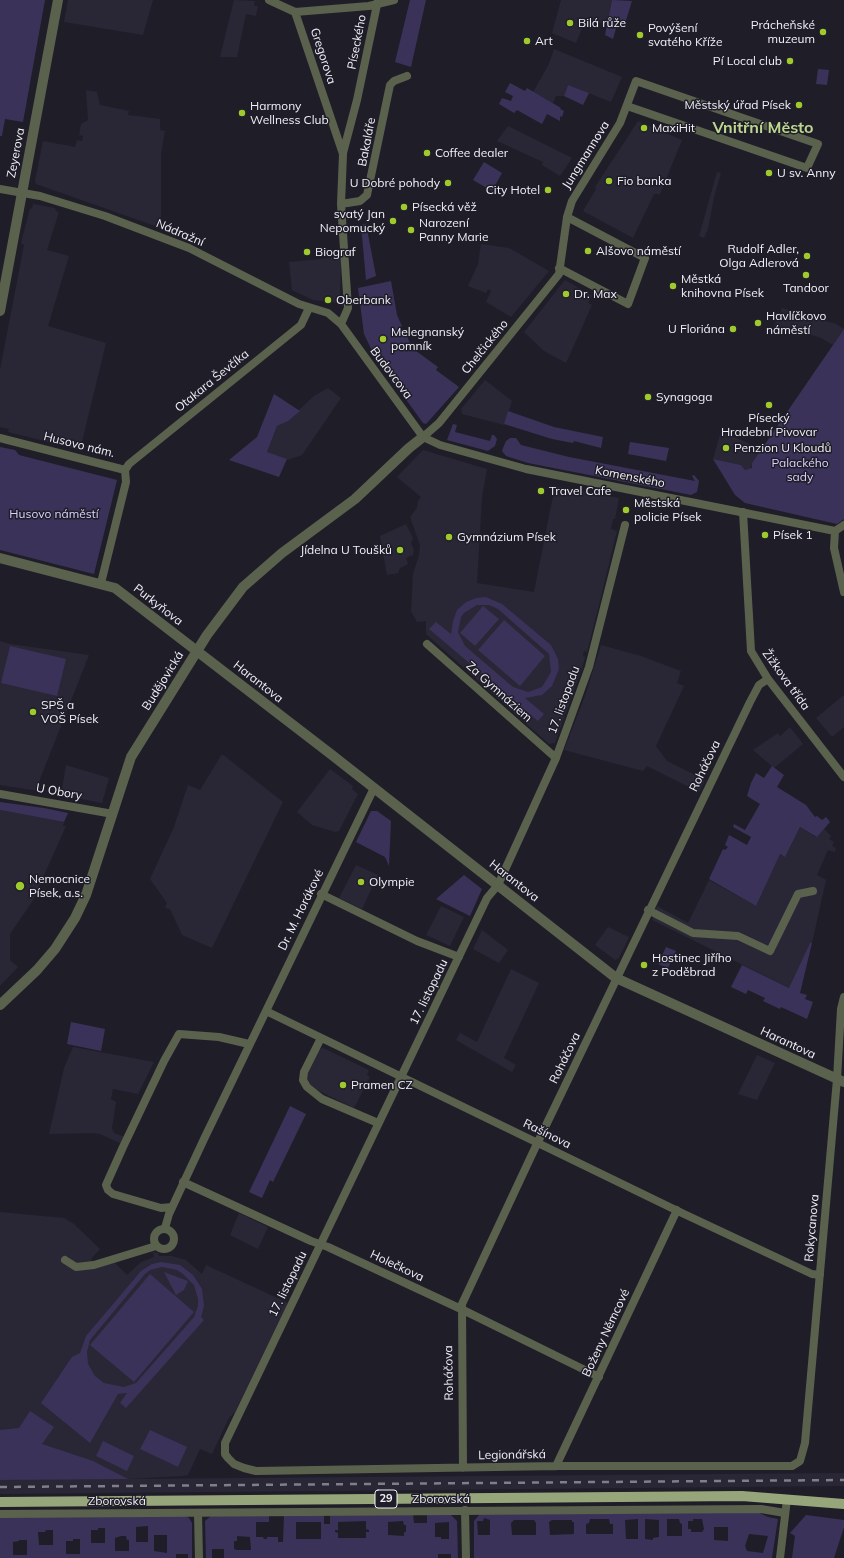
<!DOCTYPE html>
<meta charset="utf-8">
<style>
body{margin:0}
canvas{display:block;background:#1f1d28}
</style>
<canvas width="844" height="1558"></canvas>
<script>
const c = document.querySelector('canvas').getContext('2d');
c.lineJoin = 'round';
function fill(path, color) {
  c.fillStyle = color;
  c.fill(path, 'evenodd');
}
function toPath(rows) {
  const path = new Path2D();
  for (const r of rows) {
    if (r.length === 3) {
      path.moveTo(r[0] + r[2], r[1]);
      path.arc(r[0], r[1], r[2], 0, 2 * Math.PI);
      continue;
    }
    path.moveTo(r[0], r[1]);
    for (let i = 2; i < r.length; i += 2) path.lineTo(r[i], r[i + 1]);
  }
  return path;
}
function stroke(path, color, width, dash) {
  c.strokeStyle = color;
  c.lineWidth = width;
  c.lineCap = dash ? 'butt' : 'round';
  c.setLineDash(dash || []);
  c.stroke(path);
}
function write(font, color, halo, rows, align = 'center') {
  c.font = font + ' Mulish,sans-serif';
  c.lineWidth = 3;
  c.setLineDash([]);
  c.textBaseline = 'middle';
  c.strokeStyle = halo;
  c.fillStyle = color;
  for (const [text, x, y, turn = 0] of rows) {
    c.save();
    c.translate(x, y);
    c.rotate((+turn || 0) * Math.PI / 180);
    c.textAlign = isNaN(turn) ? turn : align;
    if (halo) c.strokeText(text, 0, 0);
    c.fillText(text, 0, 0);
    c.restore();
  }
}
fill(toPath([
 [68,0,153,0,143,35,64,22],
 [234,0,255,1,254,6,258,6,256,16,246,14,237,57,220,57],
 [561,0,612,0,607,24,585,21,576,43,552,33],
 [554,49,622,77,611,102,568,85,564,96,556,96,553,103,533,92,549,64],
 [86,90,97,92,100,105,129,111,128,115,160,119,160,130,165,131,161,153,161,228,36,184,35,181,43,141,75,147,77,140,82,141,83,136,79,135,81,124,88,120],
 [638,121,682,140,660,194,654,194,633,238,583,211,596,189,595,187],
 [508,126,572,158,560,176,542,165,543,162,497,141],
 [717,172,721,173,714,197,708,229,704,238,699,236],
 [33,204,55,208,56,211,59,212,47,250,69,256,48,326,106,343,80,450,8,432,9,429,0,427,0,370,24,245,21,243,30,208,32,209],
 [481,244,509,248,549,271,511,317,486,302,491,291,488,289,486,293,468,286,478,264],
 [341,257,340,303,313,300,292,290,289,262],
 [565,280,592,296,588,303,592,305,566,363,544,351,524,332],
 [782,308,836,324,844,329,833,345,821,338,794,329,793,333,774,327],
 [485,380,512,401,504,425,462,414,461,409],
 [328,388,341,398,302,455,288,460,267,452,277,426,287,421,314,396],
 [721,431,752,445,761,451,752,463,751,469,745,470,741,465,713,459],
 [423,450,487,469,482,497,477,583,534,592,555,486,619,498,615,519,613,519,611,529,617,531,598,609,587,652,584,651,583,656,585,657,583,665,555,743,549,744,426,634,426,621,417,622,411,611,413,574,419,556,420,545,410,517,417,508,418,501,421,497,397,477],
 [406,524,413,538,411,543,414,550,413,555,406,558,408,564,400,568,398,573,387,575,380,536],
 [0,641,10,644,89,655,40,779,39,791,0,785],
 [601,645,641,656,681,671,677,683,684,686,656,746,667,761,705,780,699,792,647,766,643,771,564,750,585,696],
 [844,695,844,727,832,737,816,718],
 [790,727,803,744,774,768,753,750,778,733,780,736],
 [222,754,283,802,212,948,182,935,170,909,165,908,167,903,150,879,174,827,188,785,200,790],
 [66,765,109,778,102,803,61,795],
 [330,769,353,786,352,789,358,794,339,831,335,832,312,825,297,812],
 [0,810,64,822,63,826,66,826,32,902,10,934,10,960,18,967,0,986],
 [800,827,816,837,824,829,831,836,829,839,834,842,832,846,836,848,835,852,828,850,817,875,826,880,812,943,810,943,790,988,652,920,657,906,688,923,709,880,756,906,779,854,785,857],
 [356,865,378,875,362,909,339,898],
 [441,906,464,917,450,946,426,935],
 [608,927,629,937,619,958,615,960,595,945],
 [482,930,508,950,499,963,473,949],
 [511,969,539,983,504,1058,516,1065,512,1072,456,1040,460,1033,477,1042],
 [73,1047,154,1062,138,1094,113,1089,111,1099,116,1102,112,1128,114,1133,125,1137,122,1144,100,1134,91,1133,49,1134,64,1068],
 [323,1048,369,1070,367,1075,370,1077,354,1108,313,1088,307,1082,307,1075,319,1050],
 [757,1055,775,1063,757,1100,738,1094],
 [0,1212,64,1218,74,1224,100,1249,91,1259,92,1261,114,1262,127,1275,141,1262,154,1257,153,1252,158,1253,159,1256,172,1256,186,1260,202,1274,206,1265,288,1303,235,1412,229,1418,212,1454,200,1449,188,1475,183,1476,128,1479,844,1473,844,1486,0,1494,0,1480,29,1479,0,1478],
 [239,1213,268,1227,258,1249,230,1235]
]), '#292636');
fill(toPath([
 [0,0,45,0,23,122,5,119,2,136,0,136],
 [410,0,426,0,411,67,395,62],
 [612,0,632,1,624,27,617,25,613,39,605,35],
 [818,69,829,70,827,85,816,84],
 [510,83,525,91,527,88,561,108,560,109,564,111,562,117,560,116,560,121,547,114,542,124,517,110,514,113,499,104,502,98,511,101,513,96,505,92],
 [568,85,589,93,583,105,564,96],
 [484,162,502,173,492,191,473,180],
 [366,224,376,276,366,280,361,225],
 [391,281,397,315,402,326,399,328,400,335,407,336,412,348,438,367,436,370,459,387,426,424,423,423,374,355,364,334,358,288],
 [844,329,844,519,837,524,745,503,735,495,713,459,741,465,745,470,752,468,752,463],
 [274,394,300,411,288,421,277,426,267,452,287,459,279,477,229,460,257,437],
 [508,411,554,427,603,437,601,448,574,441,573,443,552,439,504,424],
 [453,424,457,425,455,432,490,441,492,435,494,435,497,439,495,446,488,451,447,440],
 [510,438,516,438,521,445,569,457,695,481,692,476,694,475,699,481,697,492,691,495,528,463,506,456,502,451,503,448,506,441],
 [630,442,669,448,666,461,628,454],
 [0,447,15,450,19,455,117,480,94,574,0,550],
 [486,597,502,604,551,645,558,659,559,669,552,686,542,695,525,698,544,714,538,721,429,629,436,622,451,634,453,621,457,610,466,602,476,598],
 [477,605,489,605,498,609,549,654,551,672,542,687,528,692,513,687,465,646,458,632,461,617,464,613],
 [483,606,499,619,475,646,460,633],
 [504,620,545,656,520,686,478,650],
 [10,646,66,659,57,696,1,683],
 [772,766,784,775,777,787,806,805,815,817,817,816,822,820,826,817,830,822,817,837,800,827,785,857,780,854,756,906,709,879,723,849,725,850,728,847,725,845,729,835,747,845,751,837,733,827,734,824,745,830,760,804,747,796,751,783,756,773,764,778],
 [0,802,44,808,68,813,64,822,0,810],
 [371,811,377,811,391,821,389,866,385,857,356,842],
 [464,875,482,889,470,916,436,899],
 [810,943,812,943,800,993,807,995,805,999,813,1002,807,1019,781,1007,780,1009,763,1001,765,998,748,990,746,994,731,987,742,965,789,988],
 [666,947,676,951,668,968,658,964],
 [71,1022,105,1029,101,1051,67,1044],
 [290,1106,306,1114,273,1182,270,1180,262,1198,249,1192],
 [161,1262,180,1265,193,1275,202,1289,204,1306,201,1317,204,1320,126,1408,120,1403,127,1393,118,1394,90,1443,41,1403,72,1357,80,1353,86,1336,141,1271,152,1264],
 [162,1267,177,1270,183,1274,194,1285,198,1299,198,1306,194,1317,136,1383,124,1387,104,1383,95,1376,88,1364,87,1352,90,1340,145,1274,150,1270],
 [164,1272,188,1281,184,1290,176,1295],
 [150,1274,194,1312,134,1382,90,1345],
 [30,1411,54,1427,42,1444,93,1461,128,1479,0,1480,0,1430,19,1428],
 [150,1430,187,1447,178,1467,140,1449],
 [103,1441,134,1456,127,1471,96,1456],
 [757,1512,768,1517,778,1519,772,1558,474,1558,474,1521,480,1514],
 [484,1518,490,1520,490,1535,478,1535,477,1521,483,1521],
 [590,1519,609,1519,610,1524,613,1524,613,1534,586,1534,586,1524,589,1523],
 [638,1519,638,1539,626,1539,625,1520],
 [645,1519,659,1520,659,1537,653,1538,653,1540,645,1539],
 [667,1519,679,1519,680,1523,682,1524,682,1536,667,1536],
 [693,1519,702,1519,704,1529,702,1532,691,1532,691,1529,688,1529,688,1521,693,1521],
 [514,1520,534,1520,536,1523,536,1535,512,1535,511,1523],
 [552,1520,572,1520,572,1522,574,1522,574,1534,550,1535,549,1522],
 [714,1527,728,1527,728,1541,714,1540],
 [749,1534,768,1536,763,1553,747,1551,745,1546],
 [413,1514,414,1523,427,1523,427,1514,450,1514,457,1521,458,1558,451,1558,451,1554,438,1554,438,1558,224,1558,224,1549,212,1549,212,1558,206,1558,205,1521,211,1516,269,1516,269,1522,256,1522,256,1537,263,1537,264,1539,267,1539,267,1537,278,1537,278,1542,283,1542,284,1515,324,1515,324,1524,330,1524,330,1515],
 [366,1521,366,1529,369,1530,369,1532,366,1532,366,1538,338,1538,338,1533,335,1532,335,1530,338,1530,338,1522],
 [403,1521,404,1525,406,1525,406,1532,404,1532,404,1536,388,1535,388,1522],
 [296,1522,321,1522,321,1539,296,1539],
 [449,1522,449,1539,441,1539,441,1537,435,1537,435,1523],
 [237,1536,250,1537,251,1550,237,1550,234,1549,234,1541,237,1541],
 [806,1515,844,1520,844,1527,834,1558,792,1558,795,1536,790,1533],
 [185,1516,189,1518,192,1523,192,1558,188,1558,188,1554,176,1554,176,1558,0,1558,0,1517],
 [148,1526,148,1542,136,1542,136,1527],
 [98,1528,105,1528,105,1543,91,1543,91,1530,98,1530],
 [46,1530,53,1530,53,1545,39,1545,38,1532,45,1532],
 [154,1535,167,1535,167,1553,154,1551],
 [121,1536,126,1536,127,1540,129,1540,129,1551,115,1551,115,1538],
 [73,1539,80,1539,80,1554,66,1554,66,1541,73,1541],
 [19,1540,27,1540,27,1555,13,1555,13,1542,19,1541]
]), '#3a3258');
stroke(toPath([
 [269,0,295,12,343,154,341,204,348,308,341,324],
 [295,12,369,6,394,0],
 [343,153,357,100,378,0],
 [0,189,40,196,105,216,189,248,299,304,328,313,341,324,423,437,440,445,526,469,835,531],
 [341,204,360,201,367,195,390,85,394,81,407,76],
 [559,268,628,304,645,258,567,217],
 [423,437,439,423,559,274,567,217,572,201,620,123,636,81,818,144,807,168,627,106],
 [0,438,125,470],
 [125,470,129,464,301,325,309,308],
 [743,512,751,651,768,679,844,777],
 [625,525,589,667,556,758,498,885,487,898,225,1443,225,1454,228,1458,234,1464,244,1468,256,1471,556,1466,792,1466,800,1461,805,1443,837,1079,841,1009,844,997],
 [835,531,834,548,844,592],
 [835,531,844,525],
 [101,583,126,482,125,470],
 [427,644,556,758],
 [0,794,113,814],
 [321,894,417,941,459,957],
 [648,910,693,933,738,936,770,951,798,894,813,891],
 [266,1011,684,1214,812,1274,820,1275],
 [321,1038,304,1072,303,1080,307,1087,322,1099,378,1123],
 [183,1182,311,1241,328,1247,461,1309,599,1377],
 [172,1207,161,1208,113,1194,108,1190,106,1185,123,1147,164,1061,179,1034,219,1037,249,1044],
 [165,1228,169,1214,204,1139,374,788],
 [164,1239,10],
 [65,1260,76,1267,94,1265,156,1246],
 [556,1466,677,1210],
 [463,1468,462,1304,535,1148,750,702,759,685,768,679],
 [465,1510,466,1558],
 [198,1513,199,1558],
 [0,1514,761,1509,785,1513],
 [780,1558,787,1499]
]), '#5a624d', 8);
stroke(toPath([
 [0,311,58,0],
 [0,558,115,588,332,755,616,978,844,1082],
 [0,1005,37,970,55,949,75,918,86,895,131,757,207,635,243,587,282,553,355,499,409,448,423,437]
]), '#5a624d', 10);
stroke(toPath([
 [0,1502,742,1496,844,1504]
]), '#96a67a', 10);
stroke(toPath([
 [0,1487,844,1480]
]), '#807f88', 2.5, [7, 7]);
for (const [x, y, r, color] of [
 [570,23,4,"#9fca2d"],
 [823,32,4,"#9fca2d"],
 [640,35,4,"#9fca2d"],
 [527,41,4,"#9fca2d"],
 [790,61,4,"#9fca2d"],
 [799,105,4,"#9fca2d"],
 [242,113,4,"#9fca2d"],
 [644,128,4,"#9fca2d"],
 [427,153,4,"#9fca2d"],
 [769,173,4,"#9fca2d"],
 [609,181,4,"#9fca2d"],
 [448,183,4,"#9fca2d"],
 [548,190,4,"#9fca2d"],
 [404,207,4,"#9fca2d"],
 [393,221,4,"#9fca2d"],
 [411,230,4,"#9fca2d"],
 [588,251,4,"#9fca2d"],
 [307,252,4,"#9fca2d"],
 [807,256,4,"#9fca2d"],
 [806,275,4,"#9fca2d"],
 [673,286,4,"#9fca2d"],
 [566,294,4,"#9fca2d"],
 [328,300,4,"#9fca2d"],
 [758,323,4,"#9fca2d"],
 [733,329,4,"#9fca2d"],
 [383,339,4,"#9fca2d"],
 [648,397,4,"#9fca2d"],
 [769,405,4,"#9fca2d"],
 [726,448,4,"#9fca2d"],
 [541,491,4,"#9fca2d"],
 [626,510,4,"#9fca2d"],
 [765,535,4,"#9fca2d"],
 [449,537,4,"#9fca2d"],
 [400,550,4,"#9fca2d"],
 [33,712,4,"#9fca2d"],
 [361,882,4,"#9fca2d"],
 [20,886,5,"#9fca2d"],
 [644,965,4,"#9fca2d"],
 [343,1085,4,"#9fca2d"]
]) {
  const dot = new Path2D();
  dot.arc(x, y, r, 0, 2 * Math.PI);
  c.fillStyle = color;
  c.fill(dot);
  stroke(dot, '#1f1d28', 1.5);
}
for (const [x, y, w] of [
 [386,1499,22]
]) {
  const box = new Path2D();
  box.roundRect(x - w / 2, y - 9, w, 18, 3);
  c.fillStyle = '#1f1d28';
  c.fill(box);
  stroke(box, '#f1f0f8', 1);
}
write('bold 11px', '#f1f0f8', null, [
 ["29",386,1499]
]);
write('12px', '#f1f0f8', '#1f1d28', [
 ["Bilá růže",578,23],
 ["Prácheňské",815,25,"right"],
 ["muzeum",815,39,"right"],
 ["Povýšení",648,28],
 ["svatého Kříže",648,42],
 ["Art",535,41],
 ["Pí Local club",782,61,"right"],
 ["Městský úřad Písek",791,105,"right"],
 ["Harmony",250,106],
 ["Wellness Club",250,120],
 ["MaxiHit",652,128],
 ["Coffee dealer",435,153],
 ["U sv. Anny",777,173],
 ["Fio banka",617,181],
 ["U Dobré pohody",440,183,"right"],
 ["City Hotel",540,190,"right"],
 ["Písecká věž",412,207],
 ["svatý Jan",385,214,"right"],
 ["Nepomucký",385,228,"right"],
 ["Narození",419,223],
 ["Panny Marie",419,237],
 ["Rudolf Adler,",799,249,"right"],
 ["Olga Adlerová",799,263,"right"],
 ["Alšovo náměstí",596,251],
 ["Biograf",315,252],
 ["Městká",681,279],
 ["knihovna Písek",681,293],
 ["Tandoor",806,288,"center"],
 ["Dr. Max",574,294],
 ["Oberbank",336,300],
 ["Havlíčkovo",766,316],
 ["náměstí",766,330],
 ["U Floriána",725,329,"right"],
 ["Melegnanský",391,332],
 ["pomník",391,346],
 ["Synagoga",656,397],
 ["Písecký",769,418,"center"],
 ["Hradební Pivovar",769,432,"center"],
 ["Penzion U Kloudů",734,448],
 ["Travel Cafe",549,491],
 ["Městská",634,503],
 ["policie Písek",634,517],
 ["Písek 1",773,535],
 ["Gymnázium Písek",457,537],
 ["Jídelna U Toušků",392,550,"right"],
 ["SPŠ a",41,705],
 ["VOŠ Písek",41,719],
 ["Nemocnice",29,879],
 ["Písek, a.s.",29,893],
 ["Olympie",369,882],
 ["Hostinec Jiřího",652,958],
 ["z Poděbrad",652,972],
 ["Pramen CZ",351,1085]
], 'left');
write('12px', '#f1f0f8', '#1f1d28', [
 ["Píseckého",357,42,-79],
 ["Gregorova",323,56,72],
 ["Bakaláře",367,142,-79],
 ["Zeyerova",16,153,-79],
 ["Jungmannova",586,155,-58],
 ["Nádražní",180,233,23],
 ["Chelčického",485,347,-51],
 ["Budovcova",391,373,53],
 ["Otakara Ševčíka",212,381,-39],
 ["Husovo nám.",79,445,14],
 ["Komenského",630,477,11],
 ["Purkyňova",158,605,38],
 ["Žižkova třída",786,680,54],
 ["Budějovická",163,681,-58],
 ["Harantova",258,682,38],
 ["Za Gymnáziem",499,692,42],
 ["17. listopadu",564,700,-70],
 ["Roháčova",705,766,-64],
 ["U Obory",59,792,10],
 ["Harantova",514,881,38],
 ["Dr. M. Horákové",301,910,-64],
 ["17. listopadu",429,992,-64],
 ["Harantova",788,1043,25],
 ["Roháčova",565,1058,-64],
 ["Rašínova",547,1134,26],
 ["Rokycanova",812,1228,-85],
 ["Holečkova",397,1266,25],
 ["17. listopadu",288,1284,-64],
 ["Boženy Němcové",606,1333,-65],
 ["Roháčova",449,1373,-91],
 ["Legionářská",512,1455,-1],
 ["Zborovská",441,1499],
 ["Zborovská",117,1501]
]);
write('12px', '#d9d1ff', '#1f1d28', [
 ["Palackého",800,463],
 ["sady",800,477],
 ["Husovo náměstí",54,514]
]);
write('bold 16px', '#bdd78e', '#1f1d28', [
 ["Vnitřní Město",763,128]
]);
</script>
